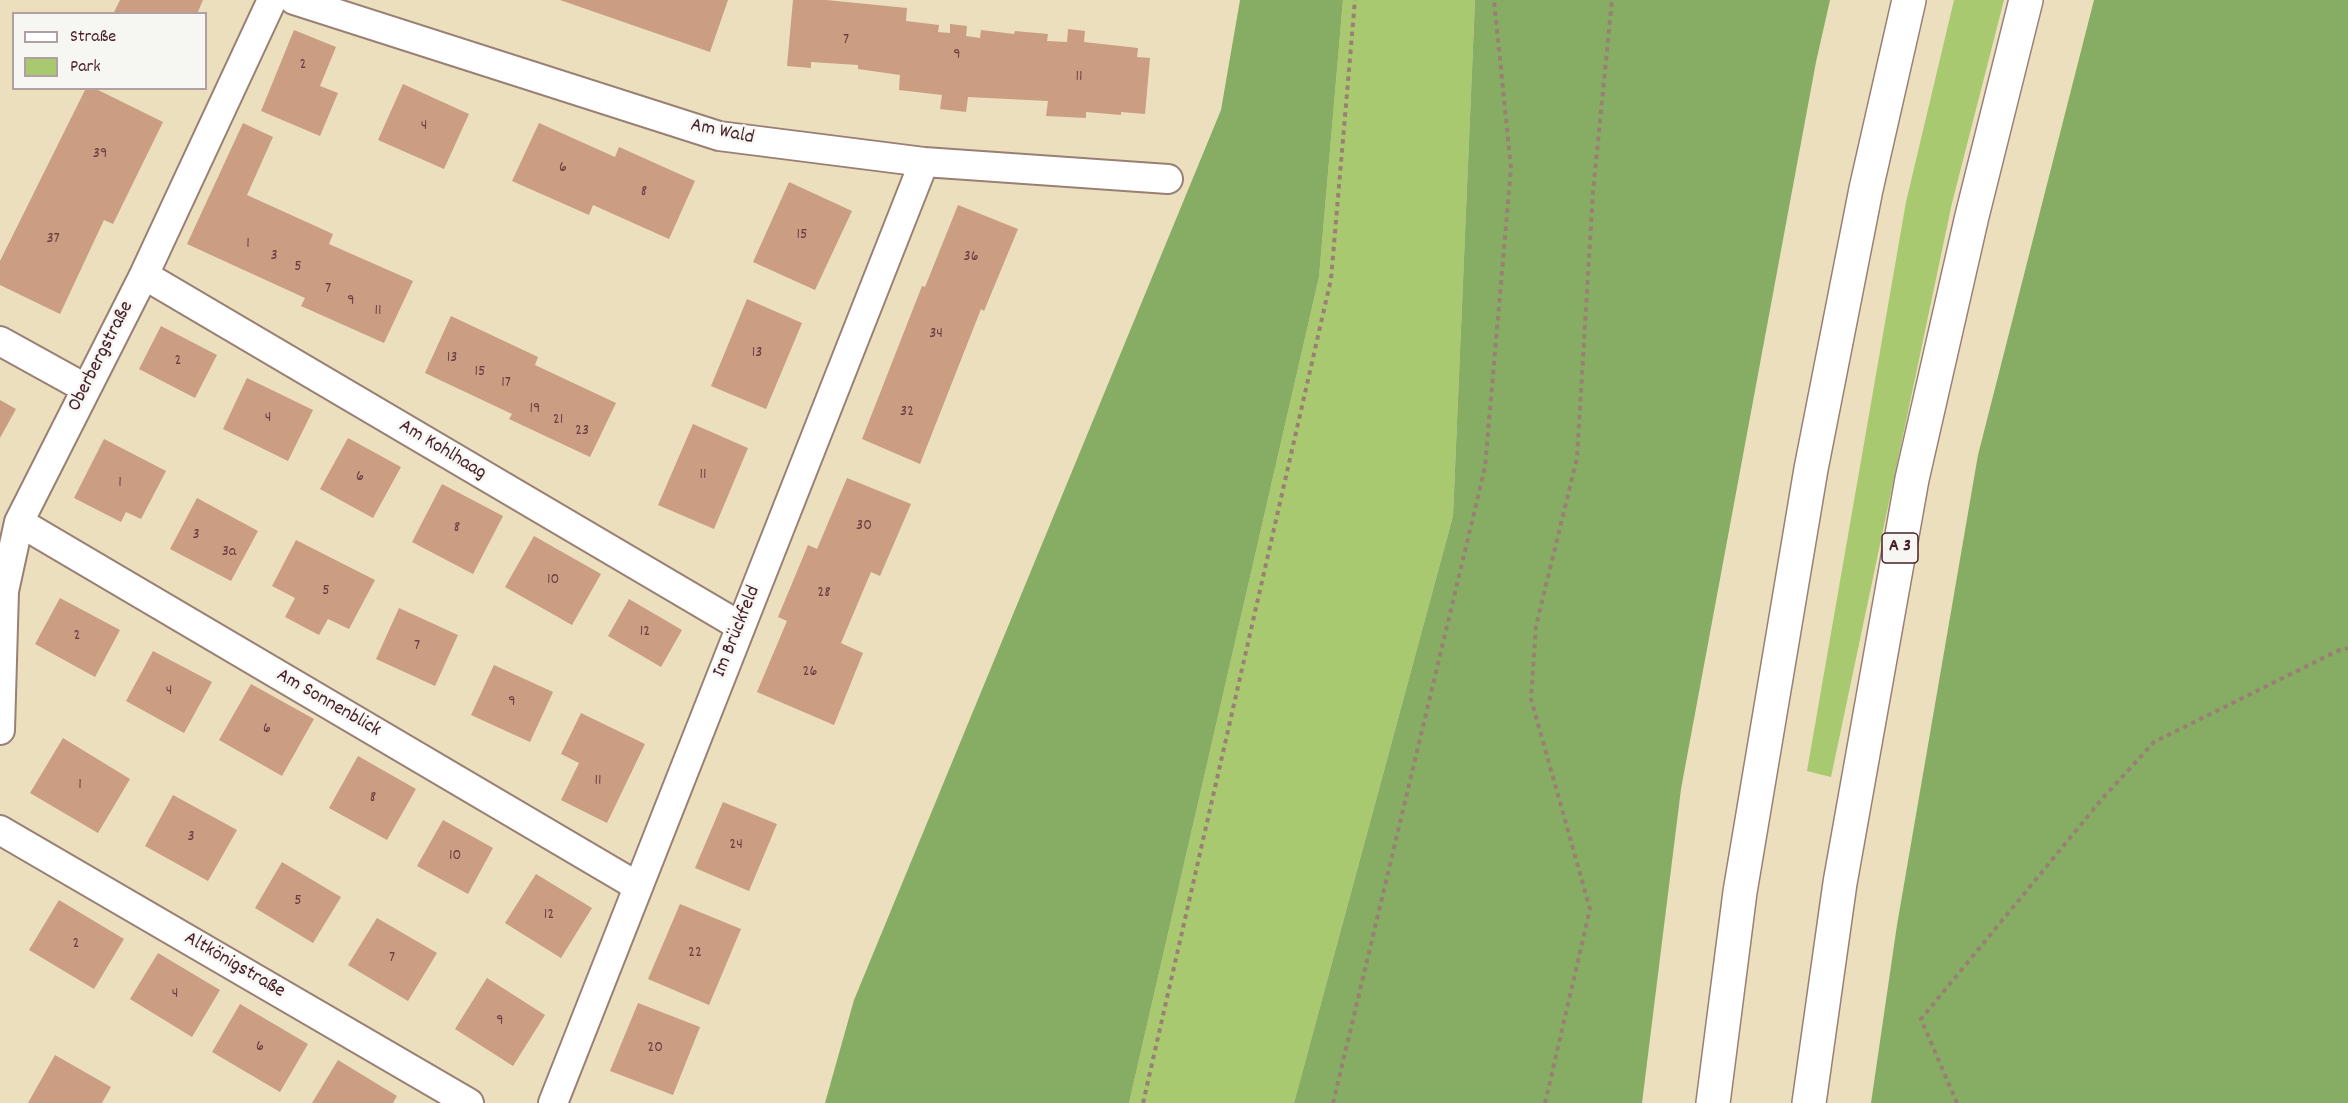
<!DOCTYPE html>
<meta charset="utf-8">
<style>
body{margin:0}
#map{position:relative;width:2348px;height:1103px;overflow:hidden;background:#ebdfbd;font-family:Dekko,sans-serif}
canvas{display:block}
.legend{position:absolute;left:12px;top:12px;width:195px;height:78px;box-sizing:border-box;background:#f6f6f2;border:2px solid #b1a0a2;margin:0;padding:8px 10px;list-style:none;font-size:18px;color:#4a1f2b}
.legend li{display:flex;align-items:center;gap:12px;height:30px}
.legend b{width:30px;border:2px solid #b1a0a2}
</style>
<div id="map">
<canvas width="2348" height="1103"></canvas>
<ul class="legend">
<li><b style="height:8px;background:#fff"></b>Straße</li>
<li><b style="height:16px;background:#a9c971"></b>Park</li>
</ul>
</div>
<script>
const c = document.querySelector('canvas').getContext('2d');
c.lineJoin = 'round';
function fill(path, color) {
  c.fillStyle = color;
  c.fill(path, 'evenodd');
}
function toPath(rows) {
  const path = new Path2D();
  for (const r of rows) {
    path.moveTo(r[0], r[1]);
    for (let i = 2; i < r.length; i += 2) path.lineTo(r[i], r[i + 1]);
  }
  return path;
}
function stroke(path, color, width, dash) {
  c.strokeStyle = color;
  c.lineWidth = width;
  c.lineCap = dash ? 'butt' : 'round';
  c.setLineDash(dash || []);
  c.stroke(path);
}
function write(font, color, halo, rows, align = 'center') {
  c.font = font + ' Dekko,sans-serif';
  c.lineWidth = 5;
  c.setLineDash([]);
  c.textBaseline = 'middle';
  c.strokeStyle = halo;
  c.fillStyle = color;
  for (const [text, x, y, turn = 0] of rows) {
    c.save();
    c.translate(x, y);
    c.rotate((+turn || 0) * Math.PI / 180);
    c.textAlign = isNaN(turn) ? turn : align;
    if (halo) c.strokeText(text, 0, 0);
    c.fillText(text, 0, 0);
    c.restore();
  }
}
fill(toPath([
 [1343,0,1475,0,1453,516,1294,1103,1129,1103,1319,277],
 [1954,0,2004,0,1952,203,1831,777,1807,771,1906,202]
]), '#a9c971');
fill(toPath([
 [1240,0,1343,0,1319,277,1129,1103,825,1103,854,1000,1221,110],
 [1475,0,1830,0,1816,62,1681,789,1642,1103,1294,1103,1453,516],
 [2094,0,2348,0,2348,1103,1871,1103,1897,925,1978,455]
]), '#86ad63');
fill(toPath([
 [120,0,203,0,197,14,113,14],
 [560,0,728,0,710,52],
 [793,0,826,0,907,8,906,21,939,25,938,32,950,33,950,24,967,26,966,36,980,38,981,30,1014,34,1015,31,1048,34,1047,41,1067,42,1068,29,1085,31,1084,42,1138,48,1137,57,1150,58,1145,114,1121,112,1121,115,1086,112,1086,118,1046,116,1048,101,968,97,966,112,940,109,942,95,899,90,900,75,858,69,858,65,811,62,811,68,787,66],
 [294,30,336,47,320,86,338,93,320,136,261,111],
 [403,84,469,114,444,169,378,140],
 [86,88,94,88,163,122,113,224,104,220,60,314,0,285,0,261],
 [243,123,273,137,247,195,333,234,329,244,413,281,384,343,301,306,305,298,187,244],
 [539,123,615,157,619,147,695,181,669,239,593,205,589,215,512,181],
 [789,182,852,211,815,290,753,262],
 [958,205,1018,229,984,311,981,309,920,464,862,439,922,286,925,287],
 [747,299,802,323,766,409,711,386],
 [451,316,538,357,535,365,616,403,590,457,509,419,512,414,425,373],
 [161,326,217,355,195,398,139,369],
 [247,378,313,410,288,461,223,429],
 [0,400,16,409,0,438],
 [693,424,748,448,714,529,658,505],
 [348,438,401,467,373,518,320,489],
 [104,439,166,471,141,519,126,512,121,522,74,498],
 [847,478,911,504,880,576,871,572,841,643,863,653,834,725,757,692,787,621,778,617,808,545,817,549],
 [442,484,503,516,473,574,412,542],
 [197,498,258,531,231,581,170,549],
 [534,536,601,574,572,625,505,587],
 [296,540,375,580,349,629,328,619,319,635,285,617,295,598,272,586],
 [60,598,120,630,95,677,35,644],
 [629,599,682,630,661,667,608,636],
 [399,608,458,635,435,686,376,659],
 [153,651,212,682,184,733,126,701],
 [494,665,553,692,530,742,471,715],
 [251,684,314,719,282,776,219,740],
 [581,713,645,744,607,823,561,800,579,763,561,754],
 [63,738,130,779,98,833,30,793],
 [358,756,416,789,387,840,329,808],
 [173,795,237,830,208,881,145,846],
 [723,802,777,824,749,891,695,868],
 [443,820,493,848,468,894,417,866],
 [282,862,341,897,313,943,255,908],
 [536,874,592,908,561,958,505,923],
 [59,900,124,939,94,989,29,950],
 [680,904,741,929,709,1005,648,979],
 [377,918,437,953,408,1001,348,965],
 [158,953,220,990,192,1037,130,999],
 [487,978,545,1015,513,1066,455,1029],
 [638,1003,700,1027,673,1095,610,1071],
 [240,1004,308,1044,280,1092,212,1052],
 [55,1055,111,1087,102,1103,28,1103],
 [338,1060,397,1096,393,1103,312,1103]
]), '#cb9d83');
const street = toPath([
 [294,0,719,136,924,162,1168,179],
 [144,275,740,626],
 [0,341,85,388],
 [19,522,637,886],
 [0,730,4,591,19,522,144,275,272,0],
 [0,830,469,1103],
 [553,1103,924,162]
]);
const highway = toPath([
 [1713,1103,1740,892,1811,469,1866,189,1909,0],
 [1809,1103,1840,883,1912,479,1972,216,2026,0]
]);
stroke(street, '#9a7f74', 32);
stroke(highway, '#9a7f74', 36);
stroke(toPath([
 [1143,1103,1331,279,1355,0],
 [1333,1103,1485,467,1511,168,1494,0],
 [1545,1103,1590,909,1531,699,1536,626,1577,458,1593,192,1612,0],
 [1957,1103,1921,1019,2102,799,2154,742,2337,651,2348,648]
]), '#9a7f74', 4, [4.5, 4.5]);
stroke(street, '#fff', 28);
stroke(highway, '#fff', 33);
write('16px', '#6a3e41', null, [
 ["7",846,41],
 ["9",957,56],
 ["2",303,66],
 ["11",1079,78],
 ["4",424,127],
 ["39",100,155],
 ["6",563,169],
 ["8",644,193],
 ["15",802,236],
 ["37",53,240],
 ["1",248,245],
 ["3",274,257],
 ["36",971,258],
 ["5",298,268],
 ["7",328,290],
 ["9",351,302],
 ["11",378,312],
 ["34",936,335],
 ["13",757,354],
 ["13",452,359],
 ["2",178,362],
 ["15",480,373],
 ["17",506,384],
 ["19",535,410],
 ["32",907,413],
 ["4",268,419],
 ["21",558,421],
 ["23",582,432],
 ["11",703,476],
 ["6",360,478],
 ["1",120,484],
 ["30",864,527],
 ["8",457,529],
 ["3",196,536],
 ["3a",229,553],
 ["10",553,581],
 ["5",326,592],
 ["28",824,594],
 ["12",645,633],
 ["2",77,637],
 ["7",417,647],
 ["26",810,673],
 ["4",169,692],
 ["9",512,703],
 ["6",267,730],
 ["11",598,782],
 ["1",80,786],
 ["8",373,799],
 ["3",191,838],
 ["24",736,846],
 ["10",455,857],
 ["5",298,902],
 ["12",549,916],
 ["2",76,945],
 ["22",695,954],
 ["7",392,959],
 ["4",175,995],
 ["9",500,1022],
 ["6",260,1048],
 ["20",655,1049]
]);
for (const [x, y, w] of [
 [1900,548,36]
]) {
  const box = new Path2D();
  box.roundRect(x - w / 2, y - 15, w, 30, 4.5);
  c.fillStyle = '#f6f6f2';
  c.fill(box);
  stroke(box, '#4a1f2b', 1.5);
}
write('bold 18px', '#4a1f2b', null, [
 ["A 3",1900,548]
]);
write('20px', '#4a1f2b', '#f6f6f2', [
 ["Am Wald",722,133,12],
 ["Oberbergstraße",102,357,-63],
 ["Am Kohlhaag",442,451,31],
 ["Im Brückfeld",738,632,-68],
 ["Am Sonnenblick",328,704,30],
 ["Altkönigstraße",234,966,30]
]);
</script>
